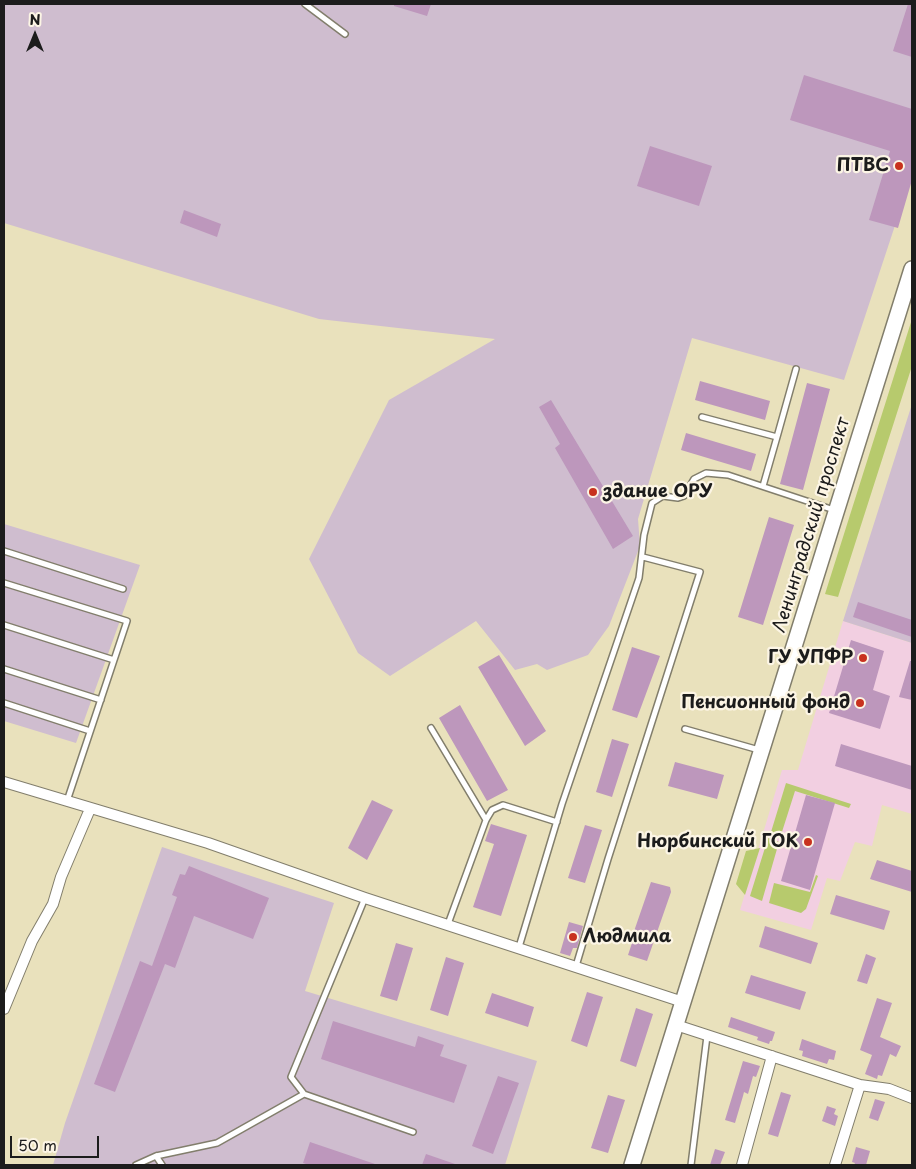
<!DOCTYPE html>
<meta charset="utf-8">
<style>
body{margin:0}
#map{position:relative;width:916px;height:1169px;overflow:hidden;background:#e9e1bc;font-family:"Playpen Sans",sans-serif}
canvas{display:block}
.frame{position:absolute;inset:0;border:5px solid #1c1c1c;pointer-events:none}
.north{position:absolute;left:10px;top:10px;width:50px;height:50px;-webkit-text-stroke:4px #fcf5e5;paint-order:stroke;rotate:0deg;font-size:14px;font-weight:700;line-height:20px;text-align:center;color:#1c1c1c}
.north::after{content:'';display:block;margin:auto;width:18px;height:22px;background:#1c1c1c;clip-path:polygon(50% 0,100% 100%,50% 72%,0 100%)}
.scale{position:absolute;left:10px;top:1136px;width:89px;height:22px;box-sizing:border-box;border:2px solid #1c1c1c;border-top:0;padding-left:6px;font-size:15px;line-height:18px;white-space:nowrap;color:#1c1c1c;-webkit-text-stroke:4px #fcf5e5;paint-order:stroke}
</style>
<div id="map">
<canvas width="916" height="1169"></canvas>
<div class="frame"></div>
<div class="north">N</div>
<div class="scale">50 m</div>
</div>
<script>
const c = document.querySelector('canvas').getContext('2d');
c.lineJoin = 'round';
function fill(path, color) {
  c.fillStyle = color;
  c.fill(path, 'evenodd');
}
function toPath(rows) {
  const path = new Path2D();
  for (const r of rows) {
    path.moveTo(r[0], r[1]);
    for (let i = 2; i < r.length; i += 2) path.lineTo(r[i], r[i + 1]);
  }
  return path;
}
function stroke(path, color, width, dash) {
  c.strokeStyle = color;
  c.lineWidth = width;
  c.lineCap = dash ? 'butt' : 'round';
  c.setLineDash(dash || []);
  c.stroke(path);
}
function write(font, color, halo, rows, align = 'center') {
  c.font = font + ' "Playpen Sans",sans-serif';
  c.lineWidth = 4.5;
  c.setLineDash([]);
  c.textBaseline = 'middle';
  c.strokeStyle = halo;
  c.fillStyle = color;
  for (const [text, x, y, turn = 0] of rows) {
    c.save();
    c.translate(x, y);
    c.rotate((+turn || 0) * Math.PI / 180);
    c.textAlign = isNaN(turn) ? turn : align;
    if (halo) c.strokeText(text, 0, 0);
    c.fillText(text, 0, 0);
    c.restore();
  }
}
fill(toPath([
 [843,621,912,643,912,814,882,805,872,846,855,842,840,881,827,878,811,930,740,910,782,770,798,770]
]), '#f2cfe1');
fill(toPath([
 [4,4,912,4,912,174,844,380,692,338,638,519,640,546,609,626,588,655,547,670,537,664,515,670,476,621,390,676,358,653,309,559,389,400,495,339,319,319,4,223],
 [912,404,912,643,843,621],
 [4,524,140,565,76,743,4,721],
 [162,847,334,903,305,991,537,1061,505,1165,53,1165,65,1123]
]), '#cfbdcf');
fill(toPath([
 [912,319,912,366,838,597,825,594],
 [786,783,851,804,849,808,795,791,781,835,771,832],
 [768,838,779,842,762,901,750,896],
 [760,848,745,895,736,884,746,851],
 [816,875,818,876,806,909,801,913,769,903,774,883,810,892]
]), '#b7ca6d');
fill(toPath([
 [394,4,431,4,427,16,394,6],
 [908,4,912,4,912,57,893,51],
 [804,75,912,109,912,180,898,228,869,220,890,151,790,120],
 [650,146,712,166,699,206,637,186],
 [184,210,221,224,217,237,180,223],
 [700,381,770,401,765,420,695,400],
 [807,383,830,389,803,490,780,484],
 [551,400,633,536,613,549,555,448,560,444,539,407],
 [686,433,756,454,751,471,681,450],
 [769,517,794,525,763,625,738,617],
 [858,602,912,620,912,637,853,617],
 [851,640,884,651,873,690,890,696,880,729,829,713],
 [632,647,660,656,637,718,612,710],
 [499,655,546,731,525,746,478,667],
 [910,661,912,661,912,700,899,697],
 [460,705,508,790,487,801,439,718],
 [612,739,629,744,612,797,596,792],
 [841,744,912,766,912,790,835,766],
 [675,762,724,775,717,799,668,786],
 [806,795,835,803,810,890,781,881],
 [372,800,393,810,367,860,348,848],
 [491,824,527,835,501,916,473,907,494,844,485,841],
 [585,825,602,830,585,883,568,878],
 [877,860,912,871,912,892,870,879],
 [189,866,269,898,253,939,194,916,175,968,165,964,115,1092,94,1084,140,961,152,966,177,897,172,895,180,874,185,875],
 [651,882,670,887,671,892,647,961,628,955,633,940,631,940],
 [836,895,890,911,884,930,830,914],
 [569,922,583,926,577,948,573,948,570,956,560,953],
 [765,926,818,943,811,964,759,947],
 [396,943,413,948,397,1001,380,996],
 [866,954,876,958,867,984,857,981],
 [446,957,464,963,448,1016,430,1010],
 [751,975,806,992,800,1010,745,993],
 [587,992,603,997,587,1047,571,1041],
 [492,993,534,1007,528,1027,485,1013],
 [877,998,892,1003,880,1037,901,1046,896,1057,890,1054,882,1076,878,1075,877,1079,865,1074,872,1055,860,1050],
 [636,1008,653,1014,636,1067,620,1061],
 [731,1017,775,1032,772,1041,770,1041,769,1044,757,1040,758,1037,728,1027],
 [333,1021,415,1047,418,1036,444,1045,440,1056,467,1065,454,1103,321,1059],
 [802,1039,836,1051,834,1060,829,1059,827,1064,802,1056,803,1051,799,1050],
 [743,1061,760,1066,756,1077,753,1076,748,1094,744,1092,743,1096,735,1123,725,1120],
 [498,1076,519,1083,493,1154,472,1146],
 [781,1092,791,1095,778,1137,768,1134],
 [608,1095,625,1100,608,1153,591,1148],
 [875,1099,885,1102,878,1121,869,1118],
 [827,1106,836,1109,834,1114,838,1116,835,1126,822,1121],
 [310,1142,375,1164,375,1165,309,1165,303,1163],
 [856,1147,870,1151,866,1165,854,1165,855,1163,852,1162],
 [715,1149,725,1152,720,1165,710,1165],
 [426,1154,455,1164,455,1165,422,1165]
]), '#bd97bc');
const service = toPath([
 [305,4,345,34],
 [702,417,777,437,763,486],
 [777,437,796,369],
 [4,551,123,589],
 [4,583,127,621,67,801],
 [4,625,114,660],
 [4,669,101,700],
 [4,703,90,731],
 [431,728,486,820],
 [685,729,759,750],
 [365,898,291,1077,304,1094,413,1132],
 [448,924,486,820,492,810,503,805,557,822],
 [519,947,562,804,639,578,644,535,652,503,663,496,678,498,684,496,694,479,706,473,728,475,834,510],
 [576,966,608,859,700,572,643,557],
 [156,1156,162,1165],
 [136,1165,156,1156,217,1143,304,1094],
 [691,1165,707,1036]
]);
const minor = toPath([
 [4,782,208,843,365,898,683,1002],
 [4,1009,32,941,53,904,61,877,90,809],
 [676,1025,860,1085,889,1089,912,1098],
 [742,1165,772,1056],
 [835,1165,860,1085]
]);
const secondary = toPath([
 [632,1165,912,269]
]);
stroke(service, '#827e6c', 8);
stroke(minor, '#827e6c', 12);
stroke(secondary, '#827e6c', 18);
stroke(service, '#fff', 5);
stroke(minor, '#fff', 10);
stroke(secondary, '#fff', 15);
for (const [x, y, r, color] of [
 [899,166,5,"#c8321e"],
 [593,492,5,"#c8321e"],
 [863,658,5,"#c8321e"],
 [860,703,5,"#c8321e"],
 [808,842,5,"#c8321e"],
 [573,937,5,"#c8321e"]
]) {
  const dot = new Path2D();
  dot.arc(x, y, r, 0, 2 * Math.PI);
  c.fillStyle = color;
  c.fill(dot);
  stroke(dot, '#fcf5e5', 2);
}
write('bold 18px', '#1c1c1c', '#fcf5e5', [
 ["ПТВС",889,166],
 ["здание ОРУ",603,492,"left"],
 ["ГУ УПФР",853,658],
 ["Пенсионный фонд",850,703],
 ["Нюрбинский ГОК",798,842],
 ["Людмила",583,937,"left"]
], 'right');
write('18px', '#1c1c1c', '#fcf5e5', [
 ["Ленинградский проспект",812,525,-73]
]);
</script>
